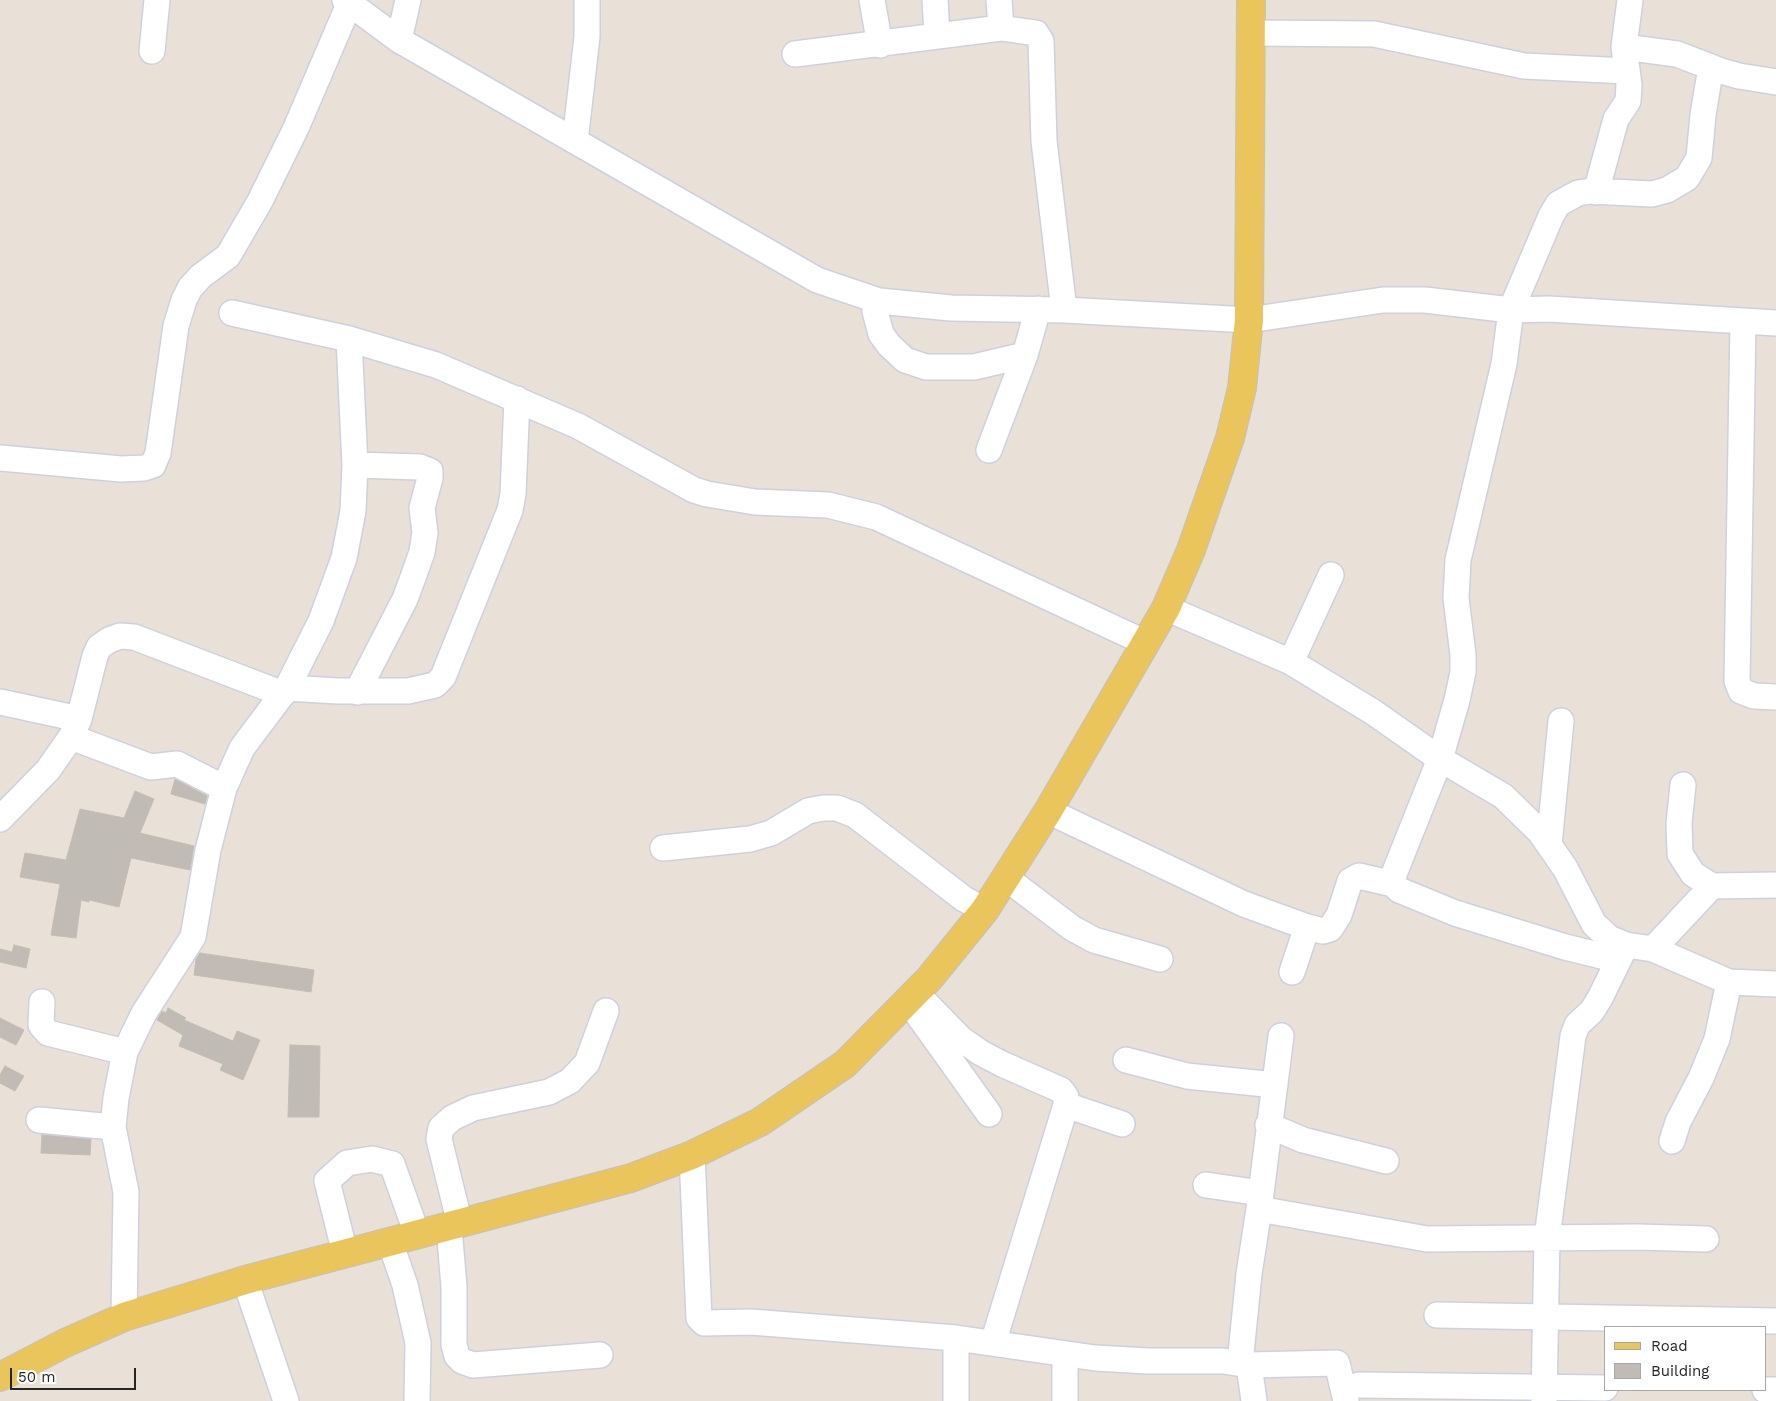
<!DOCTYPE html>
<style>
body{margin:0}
#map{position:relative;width:1776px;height:1401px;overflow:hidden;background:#e9e1d8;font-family:"Work Sans",sans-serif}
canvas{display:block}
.legend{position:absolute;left:1604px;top:1326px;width:162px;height:65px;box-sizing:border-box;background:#fff;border:1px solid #a8a8a8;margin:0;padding:6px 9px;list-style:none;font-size:15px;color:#262626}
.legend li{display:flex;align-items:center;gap:10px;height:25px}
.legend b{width:25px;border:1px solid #a8a8a8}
.scale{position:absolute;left:10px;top:1368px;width:126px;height:22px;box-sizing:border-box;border:2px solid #262626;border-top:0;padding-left:6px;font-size:15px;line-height:18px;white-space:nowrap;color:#262626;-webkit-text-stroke:4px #fff;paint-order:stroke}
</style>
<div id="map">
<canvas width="1776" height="1401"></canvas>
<ul class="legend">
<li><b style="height:6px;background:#eac55c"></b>Road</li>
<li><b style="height:14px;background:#c1bbb5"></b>Building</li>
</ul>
<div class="scale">50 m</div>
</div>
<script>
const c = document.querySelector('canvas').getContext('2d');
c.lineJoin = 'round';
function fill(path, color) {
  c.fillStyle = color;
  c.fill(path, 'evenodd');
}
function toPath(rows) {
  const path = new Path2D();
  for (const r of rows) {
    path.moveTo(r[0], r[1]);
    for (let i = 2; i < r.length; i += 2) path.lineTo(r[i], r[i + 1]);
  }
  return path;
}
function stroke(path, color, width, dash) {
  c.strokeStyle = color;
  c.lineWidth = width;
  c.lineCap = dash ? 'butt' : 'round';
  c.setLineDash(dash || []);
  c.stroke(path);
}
const building = toPath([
 [175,779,207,796,205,804,171,794,175,779],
 [135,791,154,799,140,833,194,846,190,870,131,858,119,907,89,900,89,902,81,900,76,938,51,935,60,884,20,877,25,853,66,860,80,809,124,818,135,791],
 [14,945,30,949,26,968,0,962,0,949,12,952,14,945],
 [200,953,314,970,311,992,194,975,196,959,200,953],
 [168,1008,186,1018,184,1020,233,1041,237,1031,260,1040,243,1080,220,1070,223,1064,179,1046,183,1035,157,1020,162,1011,166,1013,168,1008],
 [0,1018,24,1030,16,1045,0,1037,0,1018],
 [290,1045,320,1046,319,1117,288,1117,290,1045],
 [5,1066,24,1076,15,1091,0,1083,0,1075,5,1066],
 [42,1135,91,1139,90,1155,41,1153,42,1135]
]);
fill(building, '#c1bbb5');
stroke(building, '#c4bdb2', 1);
const minor = toPath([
 [345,0,399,40,817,280,879,301,951,308,1064,310],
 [872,0,880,45],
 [935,0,937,34],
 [999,0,1001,28,1036,33,1041,41,1044,141,1064,310,1249,320,1383,300,1425,300,1511,310,1549,309,1776,323],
 [1251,33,1374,34,1524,66,1627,71],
 [399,40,408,0],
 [1624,47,1677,54,1721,71],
 [152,51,157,0],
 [795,54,1001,28],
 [575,141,587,37,587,0],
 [1596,192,1616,119,1628,101,1629,85,1624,47,1630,0],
 [879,301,875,311,881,334,889,345,905,360,926,367,974,367,1025,355],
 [232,313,349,339,436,365,578,426,694,490,707,494,755,502,828,505,876,517,1146,643],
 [1743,321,1737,681,1741,691,1754,696,1776,697],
 [989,450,1025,355,1038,309],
 [0,458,121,469,144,468,153,465,158,453,176,326,184,300,190,288,201,276,228,256,260,201,296,128,350,2],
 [355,465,420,467,430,471,430,478,422,508,425,533,422,552,415,572,405,599,357,692],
 [1166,608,1291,662,1373,712,1440,759,1503,796,1540,832,1565,868,1594,924,1609,938,1626,945,1653,949,1729,982,1776,984],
 [1291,662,1331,575],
 [287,688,338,691,408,691,435,685,443,677,510,510,513,494,517,399],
 [0,702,79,719],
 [71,737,151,767,177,764,224,788],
 [1683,785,1679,823,1680,854,1693,874,1712,886],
 [1048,811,1244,904,1307,927,1323,931,1330,929,1339,915,1350,881,1359,876,1393,884,1399,890,1455,913,1565,947,1618,960],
 [0,819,48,770,71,737,79,719,95,656,99,647,109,640,120,636,134,637,283,694],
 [1549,845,1561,721],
 [663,848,750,839,771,833,808,811,823,808,837,808,855,815,964,899,985,910],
 [1006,878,1072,928,1094,940,1160,959],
 [1393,884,1394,874,1440,759,1457,700,1463,672,1463,655,1456,598,1458,560,1504,364,1511,310,1551,216,1558,204,1578,193,1591,191,1652,194,1667,190,1687,178,1699,158,1703,115,1709,79,1713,73,1721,71,1739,76,1776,82],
 [1653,949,1712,886,1776,885],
 [1292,972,1307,927],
 [916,993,961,1039,981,1053,1002,1064,1061,1090,1066,1097,1066,1105,993,1343],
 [42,1002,41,1025,48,1033,125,1052],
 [911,1005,989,1114],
 [1126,1060,1187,1076,1275,1085],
 [1066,1105,1122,1124],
 [39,1120,113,1127],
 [1268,1125,1303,1140,1386,1161],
 [1672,1141,1678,1122,1701,1078,1717,1039,1729,982],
 [692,1155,699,1318,704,1323,751,1322,956,1338,1095,1358,1148,1361,1223,1361,1249,1365,1337,1363,1346,1401],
 [1206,1185,1261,1193],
 [1259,1209,1427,1239,1639,1237,1706,1239],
 [460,1224,439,1139,441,1128,452,1118,473,1108,549,1092,570,1081,587,1063,606,1011],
 [449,1227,454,1287,454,1345,457,1356,462,1361,473,1365,600,1355],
 [390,1242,405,1285,418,1343,417,1401],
 [345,1253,327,1181,347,1163,372,1159,392,1164,417,1234],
 [245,1280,286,1401],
 [1437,1315,1776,1321],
 [124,1317,126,1192,113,1127,116,1098,125,1052,144,1013,193,937,208,850,224,788,242,748,287,688,321,621,344,558,353,511,355,465,349,339],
 [1065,1355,1065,1401],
 [1240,1363,1249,1274,1259,1209,1281,1036],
 [1249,1365,1254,1401],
 [1359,1385,1605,1388],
 [1765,1390,1776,1390],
 [956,1401,956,1338],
 [1544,1401,1547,1238,1573,1036,1577,1025,1592,1011,1600,998,1626,945]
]);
const major = toPath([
 [0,1377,65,1343,124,1317,245,1280,631,1178,692,1155,760,1122,845,1064,929,979,985,910,1048,811,1166,608,1191,550,1230,438,1242,388,1249,320,1251,0]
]);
stroke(minor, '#cdd1df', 28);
stroke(major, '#c2c2c2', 30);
stroke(minor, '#fff', 25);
stroke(major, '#eac55c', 28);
</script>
